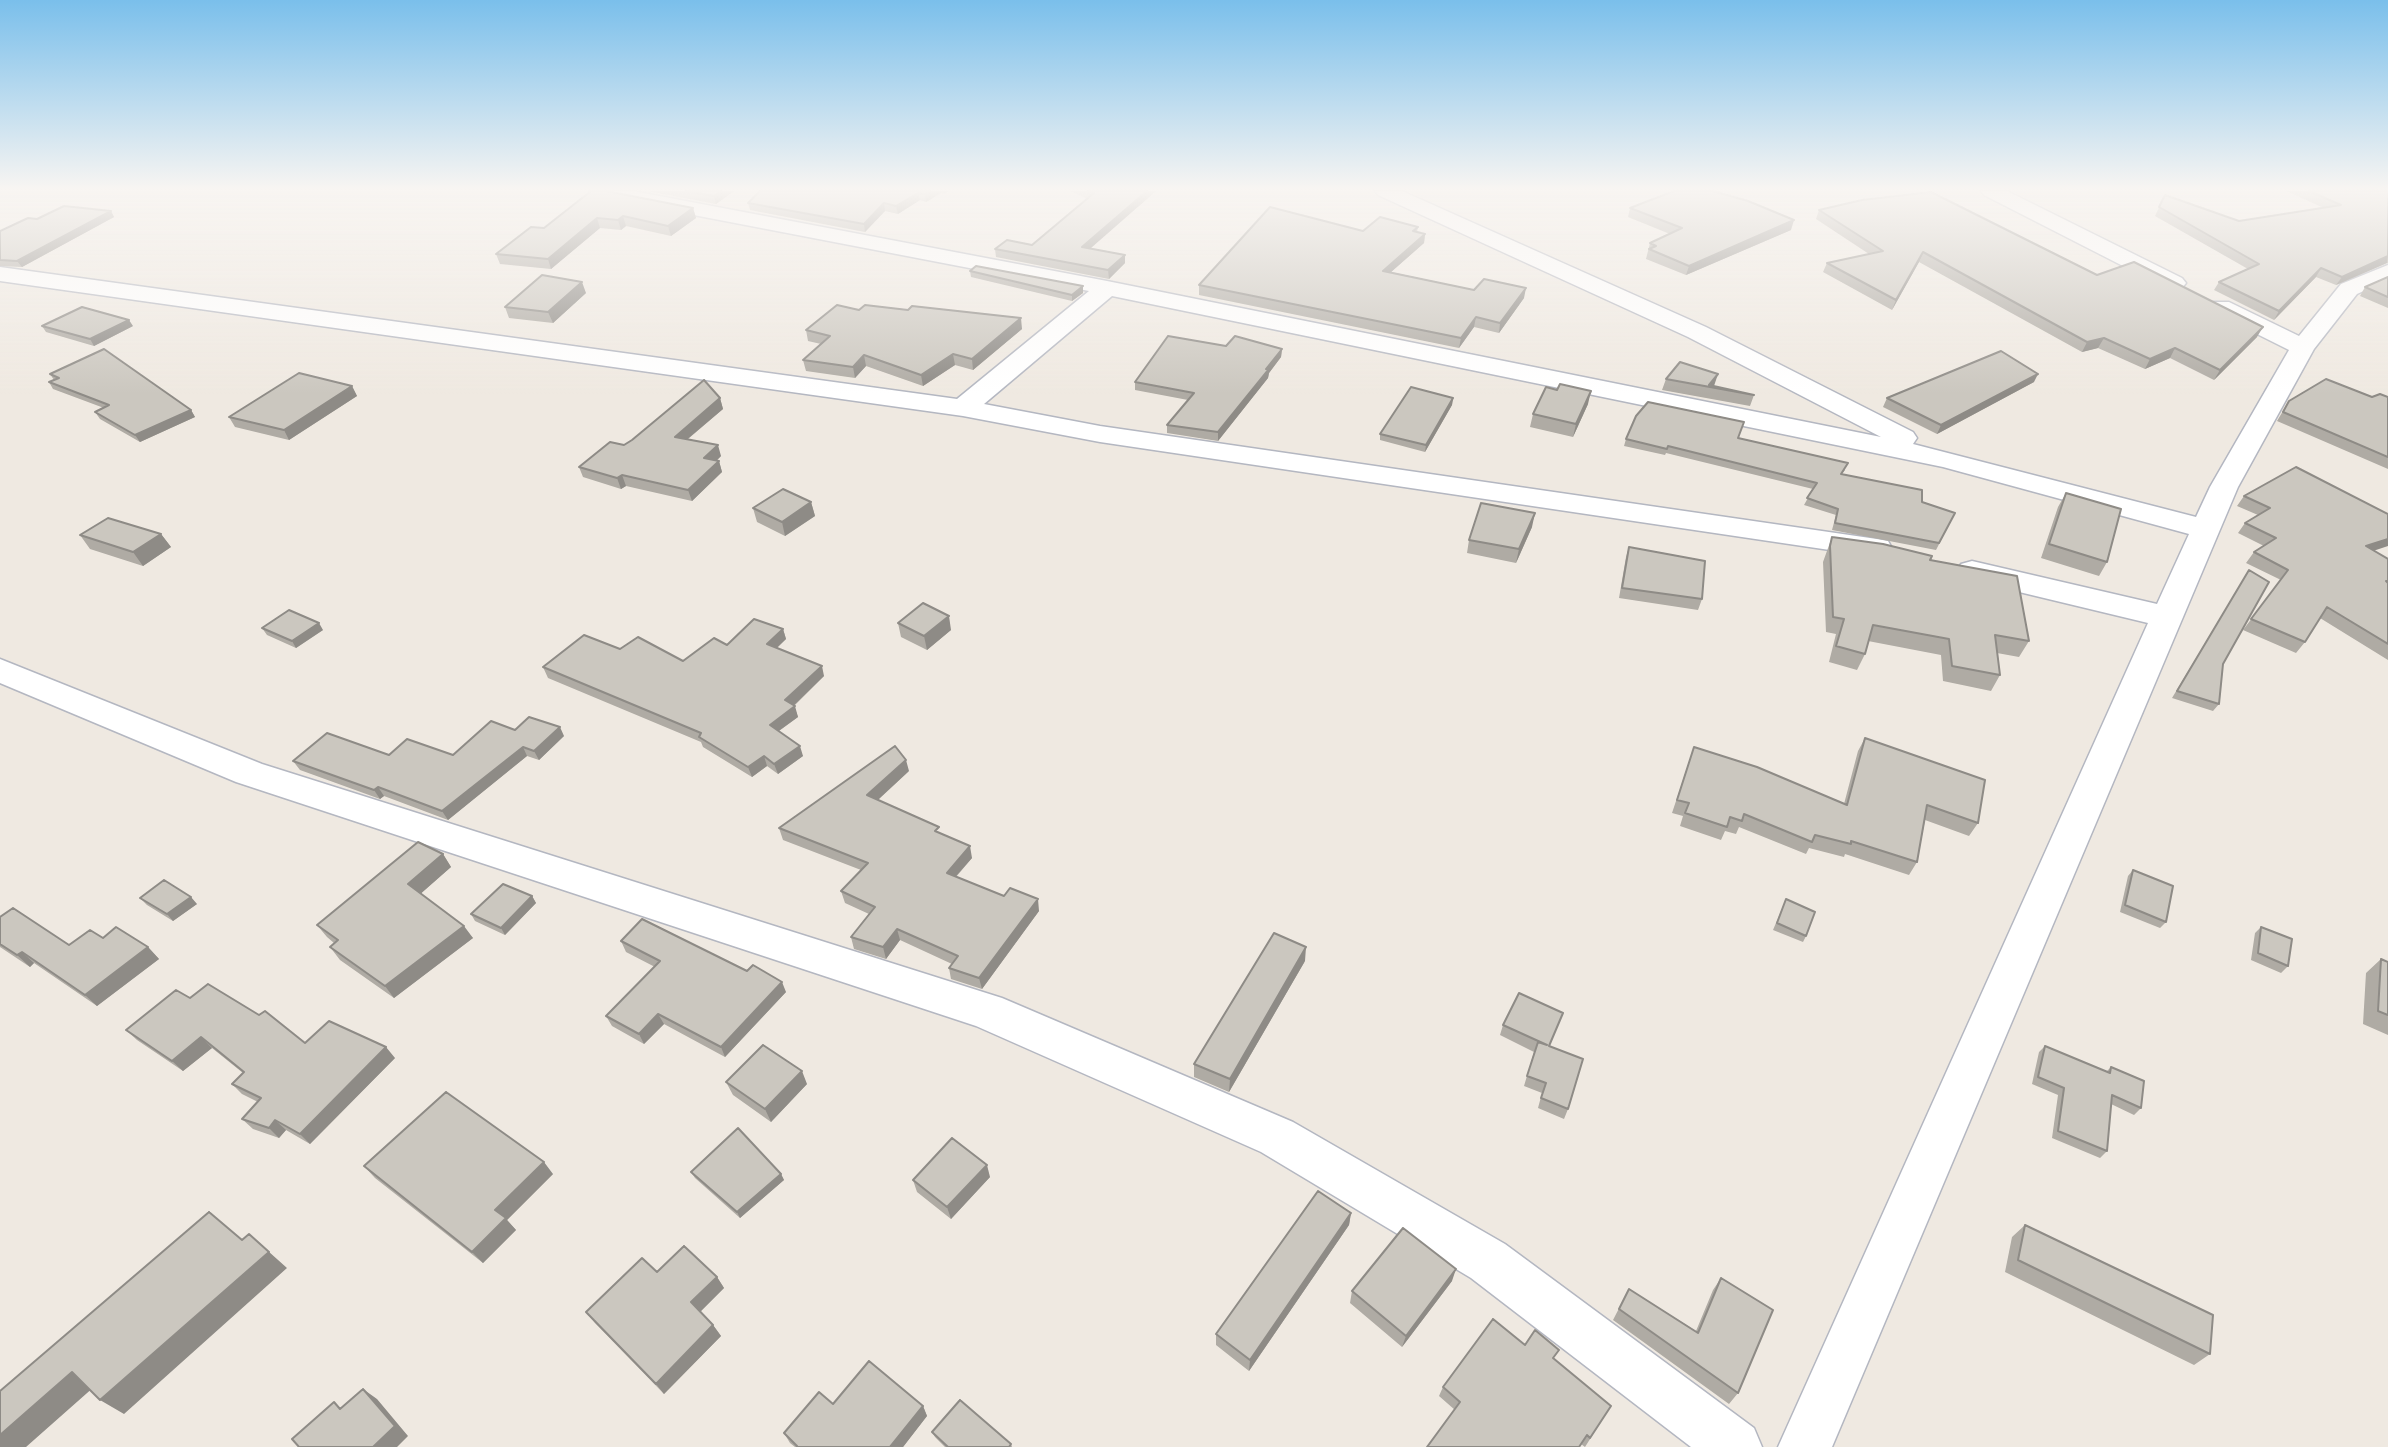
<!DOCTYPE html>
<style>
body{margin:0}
canvas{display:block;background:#efe9e1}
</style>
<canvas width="2388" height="1447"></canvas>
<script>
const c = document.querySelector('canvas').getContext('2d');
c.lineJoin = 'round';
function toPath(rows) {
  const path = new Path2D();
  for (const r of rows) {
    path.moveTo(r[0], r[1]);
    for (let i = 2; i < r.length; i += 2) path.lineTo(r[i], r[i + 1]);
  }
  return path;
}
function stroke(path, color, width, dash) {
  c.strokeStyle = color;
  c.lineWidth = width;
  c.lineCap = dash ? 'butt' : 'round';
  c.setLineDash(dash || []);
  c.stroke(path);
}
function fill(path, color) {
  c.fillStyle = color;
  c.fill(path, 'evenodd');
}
const minor = toPath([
 [590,191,633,191,1107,281,1881,437,1688,337,1378,195,1375,191,1402,191,1706,327,1913,432,1917,438,1913,444,2196,517,2210,487,2289,350,2213,312,2209,307,2213,302,2229,302,2299,336,2341,284,2388,265,2388,280,2357,294,2314,349,2238,487,1832,1447,1778,1447,2148,623,1961,578,1957,571,1961,564,1972,561,2157,604,2189,534,1943,467,1112,296,984,404,1100,426,1877,539,1888,541,1892,548,1888,555,1877,557,1100,442,963,416,0,281,0,267,957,399,1089,291,600,197,590,191],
 [1981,191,2007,191,2182,278,2186,283,2182,288,2174,290,2166,288,1984,195,1981,191],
 [0,659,262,764,1002,998,1293,1122,1505,1244,1754,1428,1762,1447,1691,1447,1471,1278,1261,1152,976,1026,236,782,0,683,0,659]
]);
stroke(minor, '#b4b7c1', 3);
fill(minor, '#fff');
fill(toPath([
 [591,191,693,208,696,218,671,236,626,226,621,230,600,228,551,269,500,264,496,254,544,228],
 [647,191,734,191,716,204],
 [758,191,949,191,945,194,941,193,926,202,920,200,898,214,885,211,865,232,750,210,748,203,759,192],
 [1070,191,1156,191,1090,248,1125,263,1109,279,996,257,995,249,1032,245,1088,199],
 [2286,191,2388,191,2388,263,2387,263,2336,285,2316,277,2274,320,2214,290,2219,282,2248,269,2155,216,2165,195,2239,221,2324,208],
 [1630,208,1791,230,1686,275,1646,259,1650,243,1670,234,1628,217],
 [1819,210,2097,275,2257,337,2214,380,2170,358,2145,369,2098,348,2082,352,1919,262,1892,310,1823,272,1827,263,1869,254,1816,219],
 [111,211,114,217,22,267,0,266,0,231,37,219],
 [1418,227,1417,232,1425,234,1424,243,1391,272,1474,290,1524,298,1499,333,1474,327,1459,348,1199,295,1199,285,1363,231],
 [970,271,1083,286,1083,293,1072,301,971,277],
 [2388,277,2388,308,2360,296,2365,287],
 [586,293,553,323,509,318,505,307],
 [859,310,1022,329,973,370,955,365,923,386,866,366,855,378,806,371,803,360,821,344,808,341,806,330],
 [42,326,133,326,94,346,46,332],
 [1226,346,1282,349,1281,357,1269,373,1268,378,1218,441,1167,433,1167,425,1188,400,1135,390,1135,382],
 [50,374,191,410,195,417,140,442,100,419,95,412,104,408,53,389,49,382,54,380],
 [1666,379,1754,395,1750,406,1662,390],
 [2034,382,1937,434,1883,407,1887,398],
 [352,386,357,396,289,440,235,427,229,417],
 [2388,397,2388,469,2277,421,2289,401],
 [720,398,723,409,688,439,721,456,716,461,719,461,722,472,692,501,626,486,621,489,583,477,579,467],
 [1453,398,1452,405,1425,452,1380,440,1380,434],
 [1588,404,1573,437,1530,427,1533,414],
 [1738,438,1845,470,1842,474,1955,513,1936,550,1832,530,1836,515,1804,505,1813,489,1666,453,1665,455,1624,446,1626,439],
 [2066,493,2107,562,2099,576,2041,558,2058,507],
 [2244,496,2374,551,2388,559,2388,660,2320,618,2305,642,2296,653,2243,630,2281,580,2246,563,2254,552,2264,546,2238,533,2245,523,2258,515,2237,506],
 [811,502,815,516,785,536,757,522,753,508],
 [1532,527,1516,563,1467,553,1469,540],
 [161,534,171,547,143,566,90,549,80,535],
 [1832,537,1930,560,2029,641,2019,657,1997,653,2000,675,1991,691,1943,681,1941,655,1868,641,1865,654,1857,670,1829,662,1836,634,1826,632,1823,562],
 [1629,547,1702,599,1698,610,1619,598,1626,557],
 [2249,570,2223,664,2219,704,2213,711,2172,698],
 [898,623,951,630,927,650,901,637],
 [262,628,323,630,296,648,267,635],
 [783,629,786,639,777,648,824,676,794,706,798,717,779,731,803,756,778,774,767,766,752,777,703,747,701,742,548,678,543,667,620,649,683,661,727,645],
 [515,730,564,736,539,760,527,756,448,820,384,796,380,799,300,770,293,761,389,755,453,755],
 [1865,738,1978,823,1969,836,1925,820,1917,862,1909,875,1845,854,1844,857,1809,848,1806,854,1739,827,1736,834,1725,831,1721,840,1680,826,1683,816,1672,813,1694,747,1844,804,1858,751],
 [909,771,878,800,940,833,972,858,956,877,1039,911,982,989,951,979,949,968,952,964,900,940,886,959,854,949,851,937,869,914,845,903,841,891,861,870,783,840,779,828],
 [443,854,451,867,421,893,473,938,394,998,340,960,330,947,334,943,327,937,317,925],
 [2133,870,2166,922,2160,928,2120,912,2128,876],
 [532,896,536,903,505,935,475,921,471,914],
 [140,898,197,904,173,921,147,905],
 [1786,899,1806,936,1803,942,1773,930],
 [0,917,69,945,148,947,159,959,97,1006,34,963,30,967,0,947],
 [2261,927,2288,966,2281,973,2251,960,2255,933],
 [621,941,786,992,725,1057,664,1024,644,1044,612,1026,606,1016,655,967,626,952],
 [2381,959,2388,962,2388,1035,2363,1024,2366,973],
 [1305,961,1229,1092,1194,1077,1194,1064],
 [190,998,305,1043,395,1058,310,1144,286,1130,279,1138,253,1129,242,1119,258,1102,242,1094,232,1084,243,1073,212,1048,183,1071,137,1040,126,1030],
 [1563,1013,1549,1046,1568,1109,1564,1119,1538,1108,1542,1093,1524,1086,1534,1052,1500,1035,1503,1025],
 [2045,1046,2106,1072,2111,1067,2141,1108,2134,1115,2111,1104,2107,1151,2100,1158,2052,1138,2058,1095,2032,1084,2039,1052],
 [726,1082,807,1084,771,1122,733,1095],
 [364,1166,553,1174,507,1220,516,1230,483,1263,375,1178],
 [691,1172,781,1174,784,1180,740,1218,695,1178],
 [990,1177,951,1219,917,1192,913,1180],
 [1351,1213,1349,1225,1249,1371,1216,1345,1216,1334],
 [2025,1225,2210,1354,2194,1365,2005,1272,2012,1237],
 [657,1272,717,1277,724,1288,700,1312,713,1325,721,1336,664,1394,595,1323,586,1312],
 [1721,1278,1738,1393,1729,1404,1613,1320,1629,1289,1696,1331,1713,1290],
 [1452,1281,1402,1347,1350,1303,1352,1291],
 [1525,1345,1554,1359,1611,1406,1585,1447,1581,1444,1455,1410,1439,1396,1443,1387],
 [833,1404,923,1406,927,1416,903,1447,795,1447,790,1443,784,1433],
 [932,1432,1011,1444,1012,1447,945,1447,935,1437]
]), '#afaba4');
fill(toPath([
 [721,191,734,191,716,204,714,196],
 [930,191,941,191,941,193,926,202,925,194],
 [1147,191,1156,191,1083,255,1082,247],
 [918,193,920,200,898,214,896,206],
 [884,203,885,211,865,232,864,224],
 [693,208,696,218,671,236,668,226],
 [111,211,114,217,22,267,17,261],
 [623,216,626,226,621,230,618,220],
 [597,218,600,228,551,269,548,259],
 [1794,220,1791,230,1686,275,1689,266],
 [1425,234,1424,243,1382,280,1383,271],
 [1923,252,1919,262,1892,310,1896,300],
 [1125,255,1125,263,1109,279,1108,270],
 [2388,256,2387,263,2336,285,2342,277],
 [2321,268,2316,277,2274,320,2279,311],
 [582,282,586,293,553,323,548,312],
 [1083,286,1083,293,1072,301,1072,295],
 [1526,288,1524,298,1499,333,1500,323],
 [1476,317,1474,327,1459,348,1461,338],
 [1021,318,1022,329,973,370,972,359],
 [129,320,133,326,94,346,90,339],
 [2263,327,2257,337,2214,380,2220,370],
 [2104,338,2098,348,2082,352,2087,342],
 [2175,348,2170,358,2145,369,2150,359],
 [1282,349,1281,357,1269,373,1268,378,1218,441,1218,432],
 [953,354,955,365,923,386,921,375],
 [864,355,866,366,855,378,853,367],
 [1718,374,1714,386,1709,385],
 [2038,374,2034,382,1937,434,1941,425],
 [352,386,357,396,289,440,284,430],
 [1591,391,1588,404,1573,437,1576,424],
 [720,398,723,409,678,447,675,437],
 [1453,398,1452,405,1425,452,1426,445],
 [191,410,195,417,140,442,135,435],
 [718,445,721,456,708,469,704,458],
 [719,461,722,472,692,501,688,490],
 [622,475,626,486,621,489,617,478],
 [811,502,815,516,785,536,782,522],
 [1535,513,1532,527,1516,563,1519,549],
 [161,534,171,547,143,566,133,552],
 [2388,539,2388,546,2358,556,2366,546],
 [949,616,951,630,927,650,924,636],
 [319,623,323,630,296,648,292,641],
 [783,629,786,639,770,654,767,644],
 [822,666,824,676,788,711,785,700],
 [795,706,798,717,773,735,770,725],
 [560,727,564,736,539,760,534,751],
 [800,746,803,756,778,774,774,764],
 [523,747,527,756,448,820,442,811],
 [764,756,767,766,752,777,748,767],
 [906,760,909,771,870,807,867,795],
 [378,787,384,796,380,799,374,790],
 [970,846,972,858,949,884,947,873],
 [443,854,451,867,417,897,408,884],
 [532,896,536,903,505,935,501,928],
 [191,897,197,904,173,921,167,914],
 [1038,899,1039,911,982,989,979,978],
 [464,926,473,938,394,998,385,986],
 [897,929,900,940,886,959,883,947],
 [148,947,159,959,97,1006,85,995],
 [1306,947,1305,961,1229,1092,1230,1079],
 [22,952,34,963,30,967,17,955],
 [782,982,786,992,725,1057,721,1047],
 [658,1014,664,1024,644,1044,639,1034],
 [201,1037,212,1048,183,1071,172,1061],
 [386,1047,395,1058,310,1144,300,1134],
 [802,1071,807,1084,771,1122,765,1109],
 [275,1120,286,1130,279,1138,269,1128],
 [544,1162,553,1174,507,1220,516,1230,483,1263,472,1252,495,1210],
 [987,1165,990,1177,951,1219,947,1207],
 [781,1174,784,1180,740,1218,737,1212],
 [1351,1213,1349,1225,1249,1371,1250,1360],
 [249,1234,287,1268,124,1414,100,1400],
 [1456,1269,1452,1281,1402,1347,1406,1336],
 [717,1277,724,1288,698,1314,691,1302],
 [713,1325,721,1336,664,1394,656,1384],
 [72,1372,95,1386,26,1447,0,1447,0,1435],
 [363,1389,377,1399,408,1436,397,1447,373,1447],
 [923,1406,927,1416,903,1447,890,1447]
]), '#8e8b86');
const building = toPath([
 [591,191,606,191,693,208,668,226,623,216,618,220,597,218,548,259,496,254,531,227,544,228,591,191],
 [686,191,721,191,714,196,686,191],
 [760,191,930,191,925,194,918,193,896,206,884,203,864,224,748,203,760,191],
 [1088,191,1147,191,1082,247,1125,255,1108,270,995,249,1007,240,1032,245,1094,193,1088,191],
 [1674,191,1713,191,1748,201,1794,220,1689,266,1649,249,1656,246,1650,243,1682,228,1630,208,1674,191],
 [2309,191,2388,191,2388,256,2342,277,2321,268,2279,311,2219,282,2259,264,2159,207,2165,195,2239,221,2341,205,2309,191],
 [1931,192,2097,275,2134,262,2263,327,2220,370,2175,348,2150,359,2104,338,2087,342,1923,252,1896,300,1827,263,1883,251,1819,210,1862,200,1931,192],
 [64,206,111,211,17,261,0,260,0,231,28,218,37,219,64,206],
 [1270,207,1363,231,1380,217,1418,227,1413,231,1425,234,1383,271,1474,290,1484,279,1526,288,1500,323,1476,317,1461,338,1199,285,1270,207],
 [976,266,1083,286,1072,295,970,271,976,266],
 [542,275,582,282,548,312,505,307,542,275],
 [2388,277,2388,297,2365,287,2388,277],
 [837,305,859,310,865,305,908,310,912,306,1021,318,972,359,953,354,921,375,864,355,853,367,803,360,830,336,806,330,837,305],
 [82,307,129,320,90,339,42,326,82,307],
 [1168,336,1226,346,1235,336,1282,349,1266,369,1269,369,1218,432,1167,425,1194,393,1135,382,1168,336],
 [104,349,191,410,135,435,95,412,109,405,49,382,59,378,50,374,104,349],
 [2001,351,2038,374,1941,425,1887,398,2001,351],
 [1680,362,1718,374,1709,385,1754,395,1666,379,1680,362],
 [299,373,352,386,284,430,229,417,299,373],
 [2326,379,2372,397,2380,394,2388,397,2388,457,2283,412,2289,401,2326,379],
 [704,380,720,398,675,437,718,445,704,458,719,461,688,490,622,475,617,478,579,467,610,442,624,445,632,440,704,380],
 [1560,384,1591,391,1576,424,1533,414,1546,387,1557,390,1560,384],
 [1411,387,1453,398,1426,445,1380,434,1411,387],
 [1648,402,1744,422,1738,438,1848,463,1841,474,1922,490,1922,502,1955,513,1939,543,1835,523,1838,509,1807,498,1817,483,1668,446,1667,449,1626,439,1636,416,1648,402],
 [2296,467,2388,514,2388,539,2366,546,2388,559,2388,581,2386,581,2388,583,2388,644,2327,607,2305,642,2251,619,2288,570,2254,552,2276,538,2245,523,2270,508,2244,496,2296,467],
 [783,489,811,502,782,522,753,508,783,489],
 [2066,493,2121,509,2107,562,2049,544,2066,493],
 [1481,503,1535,513,1519,549,1469,540,1481,503],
 [108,518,161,534,133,552,80,535,108,518],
 [1832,537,1883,544,1932,556,1930,560,2017,576,2029,641,1995,635,2000,675,1952,666,1949,639,1873,625,1865,654,1836,646,1844,619,1833,617,1830,546,1832,537],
 [1629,547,1705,561,1702,599,1622,588,1629,547],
 [2249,570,2269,582,2223,664,2219,704,2177,691,2249,570],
 [923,603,949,616,924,636,898,623,923,603],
 [289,610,319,623,292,641,262,628,289,610],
 [754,619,783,629,767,644,822,666,785,700,795,706,770,725,800,746,774,764,764,756,748,767,699,737,701,733,543,667,584,635,620,649,638,637,683,661,714,638,727,645,754,619],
 [529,717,560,727,534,751,523,747,442,811,378,787,374,790,293,761,327,733,389,755,407,739,453,755,491,721,515,730,529,717],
 [1865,738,1985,780,1978,823,1927,805,1917,862,1851,841,1851,844,1815,835,1812,842,1744,814,1742,821,1730,817,1727,827,1685,813,1689,803,1677,800,1694,747,1757,767,1847,805,1865,738],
 [895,746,906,760,867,795,939,827,935,831,970,846,947,873,1004,896,1010,888,1038,899,979,978,949,968,958,956,897,929,883,947,851,937,875,907,841,891,868,863,779,828,895,746],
 [418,842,443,854,408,884,464,926,385,986,330,947,338,940,317,925,418,842],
 [2133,870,2173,886,2166,922,2125,905,2133,870],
 [164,880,191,897,167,914,140,898,164,880],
 [503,884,532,896,501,928,471,914,503,884],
 [1786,899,1815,912,1806,936,1777,923,1786,899],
 [13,908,69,945,90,930,103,938,116,927,148,947,85,995,22,952,17,955,0,944,0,917,13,908],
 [642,919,747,971,753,965,782,982,721,1047,658,1014,639,1034,606,1016,660,961,621,941,642,919],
 [2261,927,2292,939,2288,966,2258,953,2261,927],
 [1274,933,1306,947,1230,1079,1194,1064,1274,933],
 [2381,959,2388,962,2388,1015,2378,1011,2381,959],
 [208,984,259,1015,265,1011,305,1043,329,1021,386,1047,300,1134,275,1120,269,1128,242,1119,261,1098,232,1084,244,1072,201,1037,172,1061,126,1030,176,990,190,998,208,984],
 [1519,993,1563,1013,1549,1046,1583,1059,1568,1109,1541,1098,1546,1083,1527,1076,1538,1042,1547,1045,1503,1025,1519,993],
 [763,1045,802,1071,765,1109,726,1082,763,1045],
 [2045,1046,2110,1073,2111,1067,2144,1081,2141,1108,2112,1095,2107,1151,2058,1131,2064,1088,2038,1077,2045,1046],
 [446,1092,544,1162,495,1210,506,1218,472,1252,364,1166,446,1092],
 [738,1128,781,1174,737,1212,691,1172,738,1128],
 [952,1138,987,1165,947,1207,913,1180,952,1138],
 [1318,1191,1351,1213,1250,1360,1216,1334,1318,1191],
 [209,1212,242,1240,249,1234,269,1252,100,1400,72,1372,0,1435,0,1391,209,1212],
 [2025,1225,2213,1315,2210,1354,2018,1260,2025,1225],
 [1403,1228,1456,1269,1406,1336,1352,1291,1403,1228],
 [684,1246,717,1277,691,1302,713,1325,656,1384,586,1312,642,1258,657,1272,684,1246],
 [1721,1278,1773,1310,1738,1393,1619,1309,1629,1289,1698,1333,1721,1278],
 [1493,1319,1525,1345,1535,1330,1559,1350,1553,1358,1611,1406,1590,1438,1587,1435,1579,1447,1427,1447,1460,1402,1443,1387,1493,1319],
 [869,1361,923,1406,890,1447,797,1447,797,1446,784,1433,819,1392,833,1404,869,1361],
 [363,1389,395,1426,373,1447,299,1447,292,1439,334,1402,340,1409,363,1389],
 [960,1400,1011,1444,1009,1447,948,1447,932,1432,960,1400]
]);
fill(building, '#cbc7bf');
stroke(building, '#8e8b86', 2);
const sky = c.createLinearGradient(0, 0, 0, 394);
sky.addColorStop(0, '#7abfeb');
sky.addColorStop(0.48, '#f8f5f2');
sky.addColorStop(1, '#f8f5f200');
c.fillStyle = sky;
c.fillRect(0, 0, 2388, 394);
</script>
